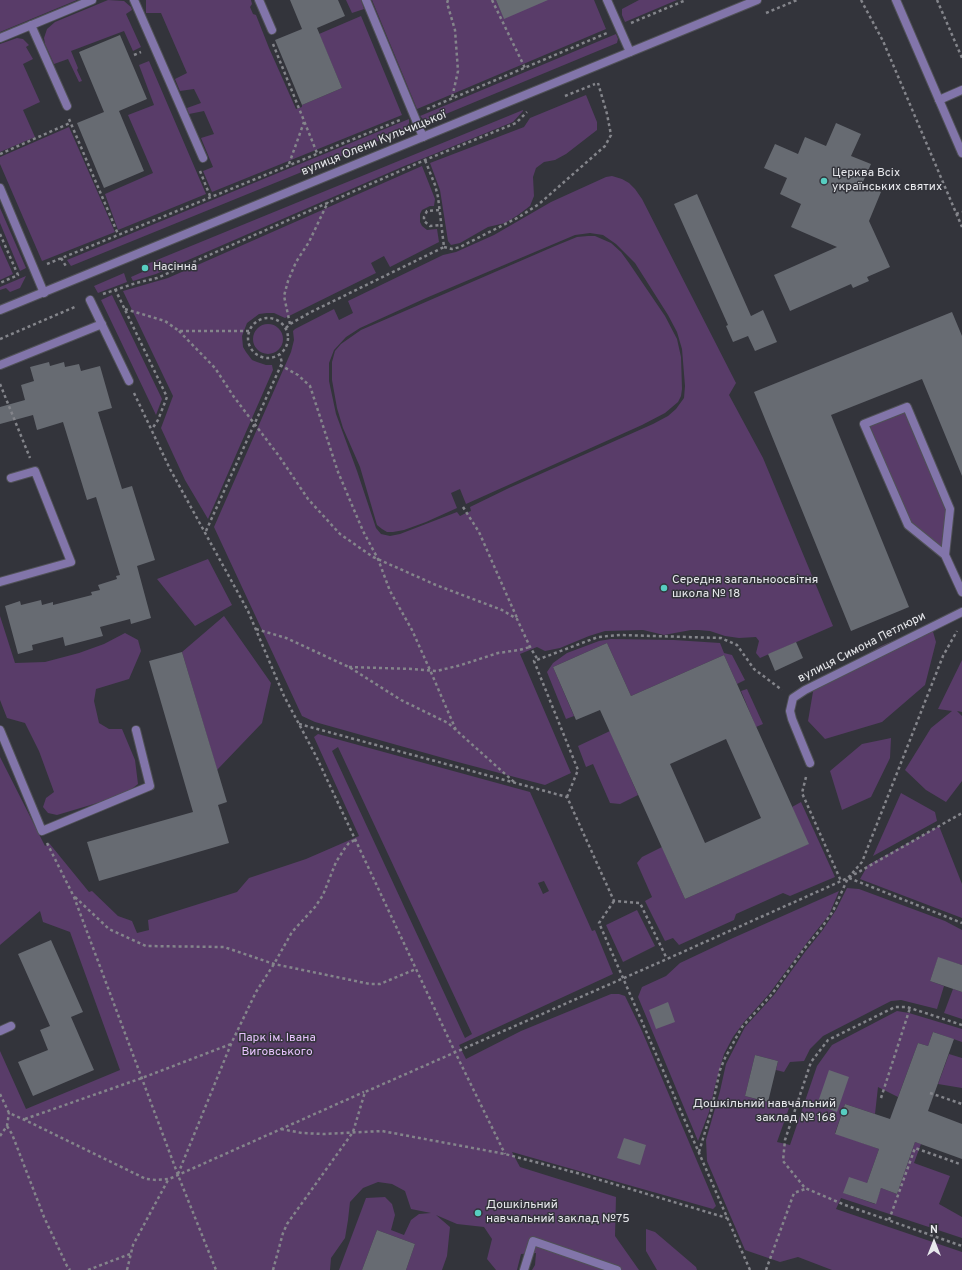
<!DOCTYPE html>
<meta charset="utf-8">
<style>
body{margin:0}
#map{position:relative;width:962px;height:1270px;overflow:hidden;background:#33343b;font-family:Overpass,sans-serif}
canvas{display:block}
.north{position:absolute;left:914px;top:1222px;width:40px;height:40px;-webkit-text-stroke:3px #33343b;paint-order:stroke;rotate:0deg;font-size:11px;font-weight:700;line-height:16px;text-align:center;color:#e7e8ec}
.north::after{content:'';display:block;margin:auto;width:14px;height:18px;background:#e7e8ec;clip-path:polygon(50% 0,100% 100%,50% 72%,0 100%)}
</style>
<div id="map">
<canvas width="962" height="1270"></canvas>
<div class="north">N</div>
</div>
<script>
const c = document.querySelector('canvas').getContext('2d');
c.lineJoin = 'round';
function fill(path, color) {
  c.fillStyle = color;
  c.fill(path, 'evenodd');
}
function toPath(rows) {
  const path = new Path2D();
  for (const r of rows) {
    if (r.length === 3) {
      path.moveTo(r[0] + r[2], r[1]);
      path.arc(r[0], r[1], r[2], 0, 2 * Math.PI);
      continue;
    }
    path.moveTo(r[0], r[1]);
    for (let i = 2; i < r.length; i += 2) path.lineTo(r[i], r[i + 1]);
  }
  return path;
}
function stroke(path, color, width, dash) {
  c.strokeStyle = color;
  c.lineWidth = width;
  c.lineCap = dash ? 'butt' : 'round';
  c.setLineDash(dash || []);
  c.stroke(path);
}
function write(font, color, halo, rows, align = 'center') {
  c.font = font + ' Overpass,sans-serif';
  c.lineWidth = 3;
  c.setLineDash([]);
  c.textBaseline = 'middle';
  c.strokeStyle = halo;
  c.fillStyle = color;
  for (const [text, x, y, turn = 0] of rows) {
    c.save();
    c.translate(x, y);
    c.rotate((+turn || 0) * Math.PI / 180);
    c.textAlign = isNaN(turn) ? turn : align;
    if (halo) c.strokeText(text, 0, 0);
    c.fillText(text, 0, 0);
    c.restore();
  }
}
fill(toPath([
 [0,0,77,0,0,32],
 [108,0,124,1,131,7,132,10,126,14,141,47,133,51,124,31,71,51,78,68,77,70,82,81,79,82,68,59,54,64,45,44,44,38,47,29,55,22],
 [146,0,251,0,252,4,250,7,253,14,256,15,269,48,296,109,302,107,302,105,342,88,319,34,361,16,402,115,212,192,203,171,213,167,201,138,214,134,204,111,189,114,187,108,201,103,194,89,180,91,175,79,187,73,161,13,146,13],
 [346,0,361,0,364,9,352,13],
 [372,0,496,0,504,18,543,0,594,0,606,29,417,109],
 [639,0,677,0,625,22,622,15,622,9],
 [616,34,618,39,617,43,429,121,425,121,420,116],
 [17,38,23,39,29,45,26,47,33,59,23,64,40,102,23,110,35,137,0,152,0,44],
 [149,61,206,194,118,230,105,194,153,173,128,115,154,105,139,65],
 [586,95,597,122,597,130,566,154,555,160,544,162,536,168,533,177,534,196,530,206,518,215,505,223,488,227,460,243,451,245,448,241,440,190,430,163,524,127,530,118],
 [523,110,523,111,513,122,402,167,156,274,133,281,131,277,149,269,147,264],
 [409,119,409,123,405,129,400,132,71,266,67,260],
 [69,127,115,232,42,261,0,164,0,157],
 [422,166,435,199,434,206,430,206,422,210,420,214,420,222,422,226,427,230,437,229,439,242,390,267,384,256,371,263,376,273,285,318,274,313,267,313,259,314,247,323,242,336,243,347,246,352,252,360,257,362,266,365,272,365,273,370,208,519,185,480,161,428,173,396,123,291,168,278],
 [612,176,622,179,629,183,635,189,642,199,736,383,729,395,763,458,833,626,760,658,756,653,759,641,756,637,739,638,725,636,710,631,698,630,691,630,664,635,643,630,605,631,589,636,560,648,545,651,537,647,520,654,571,773,545,785,454,761,315,722,302,716,214,527,291,352,294,340,293,331,295,329,334,309,339,320,353,313,348,301,443,255,456,252,494,235,551,202,606,177],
 [590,233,603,235,616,244,635,263,668,315,677,332,682,349,685,386,684,398,676,409,668,416,653,424,509,488,470,507,471,511,466,513,460,516,457,512,400,534,390,536,381,534,376,528,357,471,336,414,329,381,329,363,334,350,346,337,360,328,426,298,575,235],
 [0,208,26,268,20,271,0,223],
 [588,236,595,236,611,243,621,252,629,263,665,316,677,339,681,357,682,389,681,396,678,402,665,413,642,425,466,504,460,489,451,493,457,508,426,522,404,530,393,532,387,532,382,529,377,525,360,467,343,428,337,408,332,380,332,362,335,351,341,344,361,330,555,246,577,237],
 [0,245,13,274,0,280],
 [124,273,127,282,98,293,94,286],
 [26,276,20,288,10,292,6,288,0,290,0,287],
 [112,295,162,399,156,415,101,300],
 [268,339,15],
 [905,411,946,510,944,549,910,523,870,426],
 [208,559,232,605,195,626,157,579],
 [0,616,15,663,45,662,79,653,104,644,125,633,138,640,141,651,129,679,96,689,94,701,99,723,109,729,122,729,135,760,138,784,129,791,104,801,57,815,48,813,43,807,46,798,54,792,39,751,25,723,7,718,0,700],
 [224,616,271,683,262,723,217,770,182,652],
 [931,625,936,642,925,685,882,722,825,739,808,721,814,686,881,646],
 [611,639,674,640,720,643,724,653,732,655,745,680,737,684,724,655,631,696,607,643,553,667,574,716,566,719,547,672,553,663,567,653,599,641],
 [962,660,962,712,957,711,962,716,962,781,946,802,926,790,905,770,931,728,952,711,938,709],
 [747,689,763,724,756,727,741,691],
 [610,731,638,795,620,804,610,803,593,764,586,767,578,746],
 [318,734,530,792,592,931,595,930,613,974,459,1045,466,1059,521,1031,611,994,619,994,625,996,642,1031,716,1206,713,1209,512,1152,520,1167,616,1197,615,1236,639,1270,532,1270,535,1265,536,1253,521,1254,517,1270,496,1270,487,1259,492,1239,484,1227,457,1224,436,1215,450,1227,447,1256,442,1270,406,1270,415,1244,377,1230,362,1270,339,1270,366,1198,385,1197,392,1204,395,1215,391,1230,404,1235,411,1220,419,1214,431,1213,411,1209,405,1191,392,1184,378,1182,363,1188,350,1202,348,1220,345,1238,331,1258,330,1270,0,1270,0,1051,26,1109,120,1070,70,932,43,922,40,911,0,945,0,757,45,846,49,843,89,892,92,891,118,916,132,921,137,933,149,930,148,920,237,892,249,878,306,859,359,836,314,737],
 [338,747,472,1034,465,1038,332,751],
 [544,881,549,891,543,894,538,883],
 [891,738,890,758,871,797,842,810,830,771,862,744],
 [901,793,935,812,937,821,873,856],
 [801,802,835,877,790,896,783,893,736,914,734,920,679,945,673,938,665,941,645,901,652,897,637,863,642,857,662,847,685,899,808,844,792,807],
 [939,826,962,884,962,918,860,879,868,865],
 [847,888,859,889,945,921,962,930,962,965,938,958,930,981,944,986,937,1009,901,1000,891,1001,823,1036,810,1049,804,1061,790,1062,784,1072,776,1070,778,1061,755,1055,745,1096,789,1108,777,1142,790,1145,817,1066,832,1045,897,1011,909,1013,962,1029,962,1042,933,1032,928,1046,918,1043,898,1097,878,1087,875,1114,845,1104,835,1133,879,1149,867,1183,844,1193,875,1204,881,1188,897,1194,915,1142,921,1144,914,1163,950,1176,939,1204,962,1217,962,1238,841,1198,836,1209,962,1252,962,1270,832,1270,798,1257,780,1262,745,1250,707,1161,706,1140,720,1091,726,1064,745,1027,774,995,805,952,822,931,836,910],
 [839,891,829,915,809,940,769,994,744,1022,733,1037,724,1054,716,1082,709,1112,698,1141,638,997,642,987,666,976,680,963,733,938],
 [637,910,655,946,623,962,606,925],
 [953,989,962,992,962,1019,944,1013],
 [949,1054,962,1058,962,1088,938,1084],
 [646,1229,655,1232,696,1267,697,1270,657,1270,646,1251]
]), '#593c69');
fill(toPath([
 [290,0,338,0,345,16,317,28,342,88,302,105,275,40,302,29],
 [496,0,548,0,504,19],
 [120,35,147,99,119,111,144,171,104,188,77,123,104,112,79,52],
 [836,123,861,134,851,156,871,164,862,184,881,192,869,221,890,267,867,277,869,281,853,288,851,284,790,311,774,275,837,247,791,227,801,204,780,194,787,178,764,168,775,144,798,154,805,137,826,146],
 [697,194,751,316,763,310,777,342,755,351,748,336,733,342,726,326,728,325,674,204],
 [952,312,962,336,962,476,922,379,831,415,909,607,851,631,754,392],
 [49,362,50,366,64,362,65,367,79,364,81,371,100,366,112,408,98,412,122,489,132,486,155,560,137,566,151,618,131,624,130,619,100,627,103,636,65,646,63,637,32,645,33,650,18,654,5,606,20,601,21,605,41,600,42,605,53,602,53,605,92,595,91,592,100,590,98,585,117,579,116,576,120,575,96,497,87,500,63,422,37,430,33,415,0,424,0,407,25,400,21,385,34,381,30,367],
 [796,642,803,658,775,671,768,654],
 [607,643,631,696,724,655,809,844,685,899,600,710,576,720,553,667],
 [726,739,761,818,705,843,670,764],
 [182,652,227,802,218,805,229,843,99,881,87,842,193,812,149,661],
 [51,940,83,1012,71,1017,94,1070,33,1096,18,1062,48,1050,40,1030,50,1026,18,954],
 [938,957,962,965,962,992,930,981],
 [668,1002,675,1022,656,1029,649,1010],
 [933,1032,954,1039,928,1111,962,1124,962,1159,915,1142,897,1194,881,1188,876,1204,843,1193,849,1177,867,1183,879,1149,835,1134,845,1104,890,1119,918,1043,928,1046],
 [755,1055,778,1061,768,1102,745,1096],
 [829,1070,849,1077,837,1112,817,1105],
 [624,1138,646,1145,640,1165,617,1158],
 [377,1230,415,1244,406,1270,362,1270]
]), '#676b72');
const service = toPath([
 [134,0,203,158],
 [259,0,272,30],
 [366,0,423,137],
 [607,0,630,52],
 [31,25,67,106],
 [0,38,92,0],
 [939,100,962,90],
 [0,188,44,293],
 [90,300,129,381],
 [0,365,102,324],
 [945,555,950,509,907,407,864,424,908,525,945,555,962,592],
 [0,582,71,562,35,471,11,478],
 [0,730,42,831,150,786,136,730],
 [810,763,792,719,790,711,793,698,805,690,962,612],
 [0,1031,11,1026],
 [524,1270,533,1241,617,1270]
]);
const tertiary = toPath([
 [896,0,962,153],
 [0,310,757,0]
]);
stroke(service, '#505157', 10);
stroke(tertiary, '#505157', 10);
stroke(toPath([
 [448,0,447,3,455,30,458,71,452,98],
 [492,0,525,68],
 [861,0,883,41,962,227],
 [937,0,962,58],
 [766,13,797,0],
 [631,23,686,0],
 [273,44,317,153],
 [134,55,141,52],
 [565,96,595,84],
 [427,109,607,33],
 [69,119,118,234],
 [0,154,70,123],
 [289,164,304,122],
 [200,171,210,196],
 [439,210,427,211,424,217,424,221,430,226,441,225],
 [956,214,962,212],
 [0,234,18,275,0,283],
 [444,247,452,249,460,247,519,217,539,204,605,146,611,135,607,114,598,83],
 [61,258,67,268],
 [47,264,400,120],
 [115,289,167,397,158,420,152,429],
 [103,294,136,283,157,278,425,160,516,123,527,112],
 [125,309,165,321,179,331,249,331],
 [268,338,20],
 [290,324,284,296,288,281,296,262,309,242,328,202],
 [286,328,290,324,311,312,444,247,438,197,435,185,425,160],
 [179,331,215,368,234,397,279,456,308,499,340,534,373,557,436,585,502,610,517,619,530,647,538,660],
 [0,339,77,306],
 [280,365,298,375,310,386,338,472,363,531,378,559,390,591,412,630,430,670,456,730],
 [0,384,30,458],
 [134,393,170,469,248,611,284,696,316,756,455,1052,505,1154],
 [463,507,479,532,517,618],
 [206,531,282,363,280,355],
 [256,629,286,638,349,667,401,700,448,723,514,782],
 [349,667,413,669,437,671,461,665,498,653,519,650,530,647],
 [299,724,567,797,614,901,640,903,667,959],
 [806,777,802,793,841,881],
 [567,797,578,770,534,661,598,637,620,635,721,638,737,645,754,669,782,690],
 [47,843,74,897,178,1175,216,1270],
 [849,878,962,923],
 [75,897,109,929,146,946,224,947,274,964,370,984,380,984,416,969],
 [614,901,599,923,750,1270],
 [962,1025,907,1007,895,1007,828,1040,811,1062,785,1140,783,1161,805,1188,845,1205,962,1246],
 [930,1093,962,1104],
 [0,1094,9,1113,25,1120,146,1179,157,1180,169,1179,364,1092],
 [881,1098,910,1008],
 [25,1119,142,1078,231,1044],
 [7,1126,12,1134,44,1217,67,1266,70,1270],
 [281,1129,302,1133,324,1134,382,1131,505,1154,577,1173,727,1218],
 [0,1136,7,1126,9,1113],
 [699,1152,711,1112,720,1070,725,1058,742,1027,772,994,804,949,820,930,833,911,848,878,962,813],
 [178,1174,231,1044,256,992,274,964,292,932,315,907,323,895,336,862,345,848,349,843,355,840],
 [889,1220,915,1148,960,1164],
 [88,1270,130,1254],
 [127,1270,133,1245,168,1180],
 [273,1270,283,1233,287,1224,353,1132,365,1092,667,959,848,878,862,862,943,656,957,631],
 [766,1270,794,1193,805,1189]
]), '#84858b', 2.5, [3, 3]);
stroke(service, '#8275aa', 8);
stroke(tertiary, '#8275aa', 8);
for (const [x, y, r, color] of [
 [824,181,4,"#57cec1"],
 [145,268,4,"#57cec1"],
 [664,588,4,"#57cec1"],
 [844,1112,4,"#57cec1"],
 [478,1213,4,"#57cec1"]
]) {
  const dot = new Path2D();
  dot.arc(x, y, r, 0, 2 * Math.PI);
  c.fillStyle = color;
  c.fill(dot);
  stroke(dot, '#33343b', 1.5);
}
write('12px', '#e7e8ec', '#33343b', [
 ["вулиця Олени Кульчицької",374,144,-22],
 ["вулиця Симона Петлюри",862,648,-27]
]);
write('12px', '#e7e8ec', '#33343b', [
 ["Церква Всіх",832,174],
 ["українських святих",832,188],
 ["Насінна",153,268],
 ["Середня загальноосвітня",672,581],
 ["школа № 18",672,595],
 ["Дошкільний навчальний",836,1105,"right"],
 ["заклад № 168",836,1119,"right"],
 ["Дошкільний",486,1206],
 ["навчальний заклад №75",486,1220]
], 'left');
write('12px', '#e7c2fd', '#33343b', [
 ["Парк ім. Івана",277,1039],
 ["Виговського",277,1053]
]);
</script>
